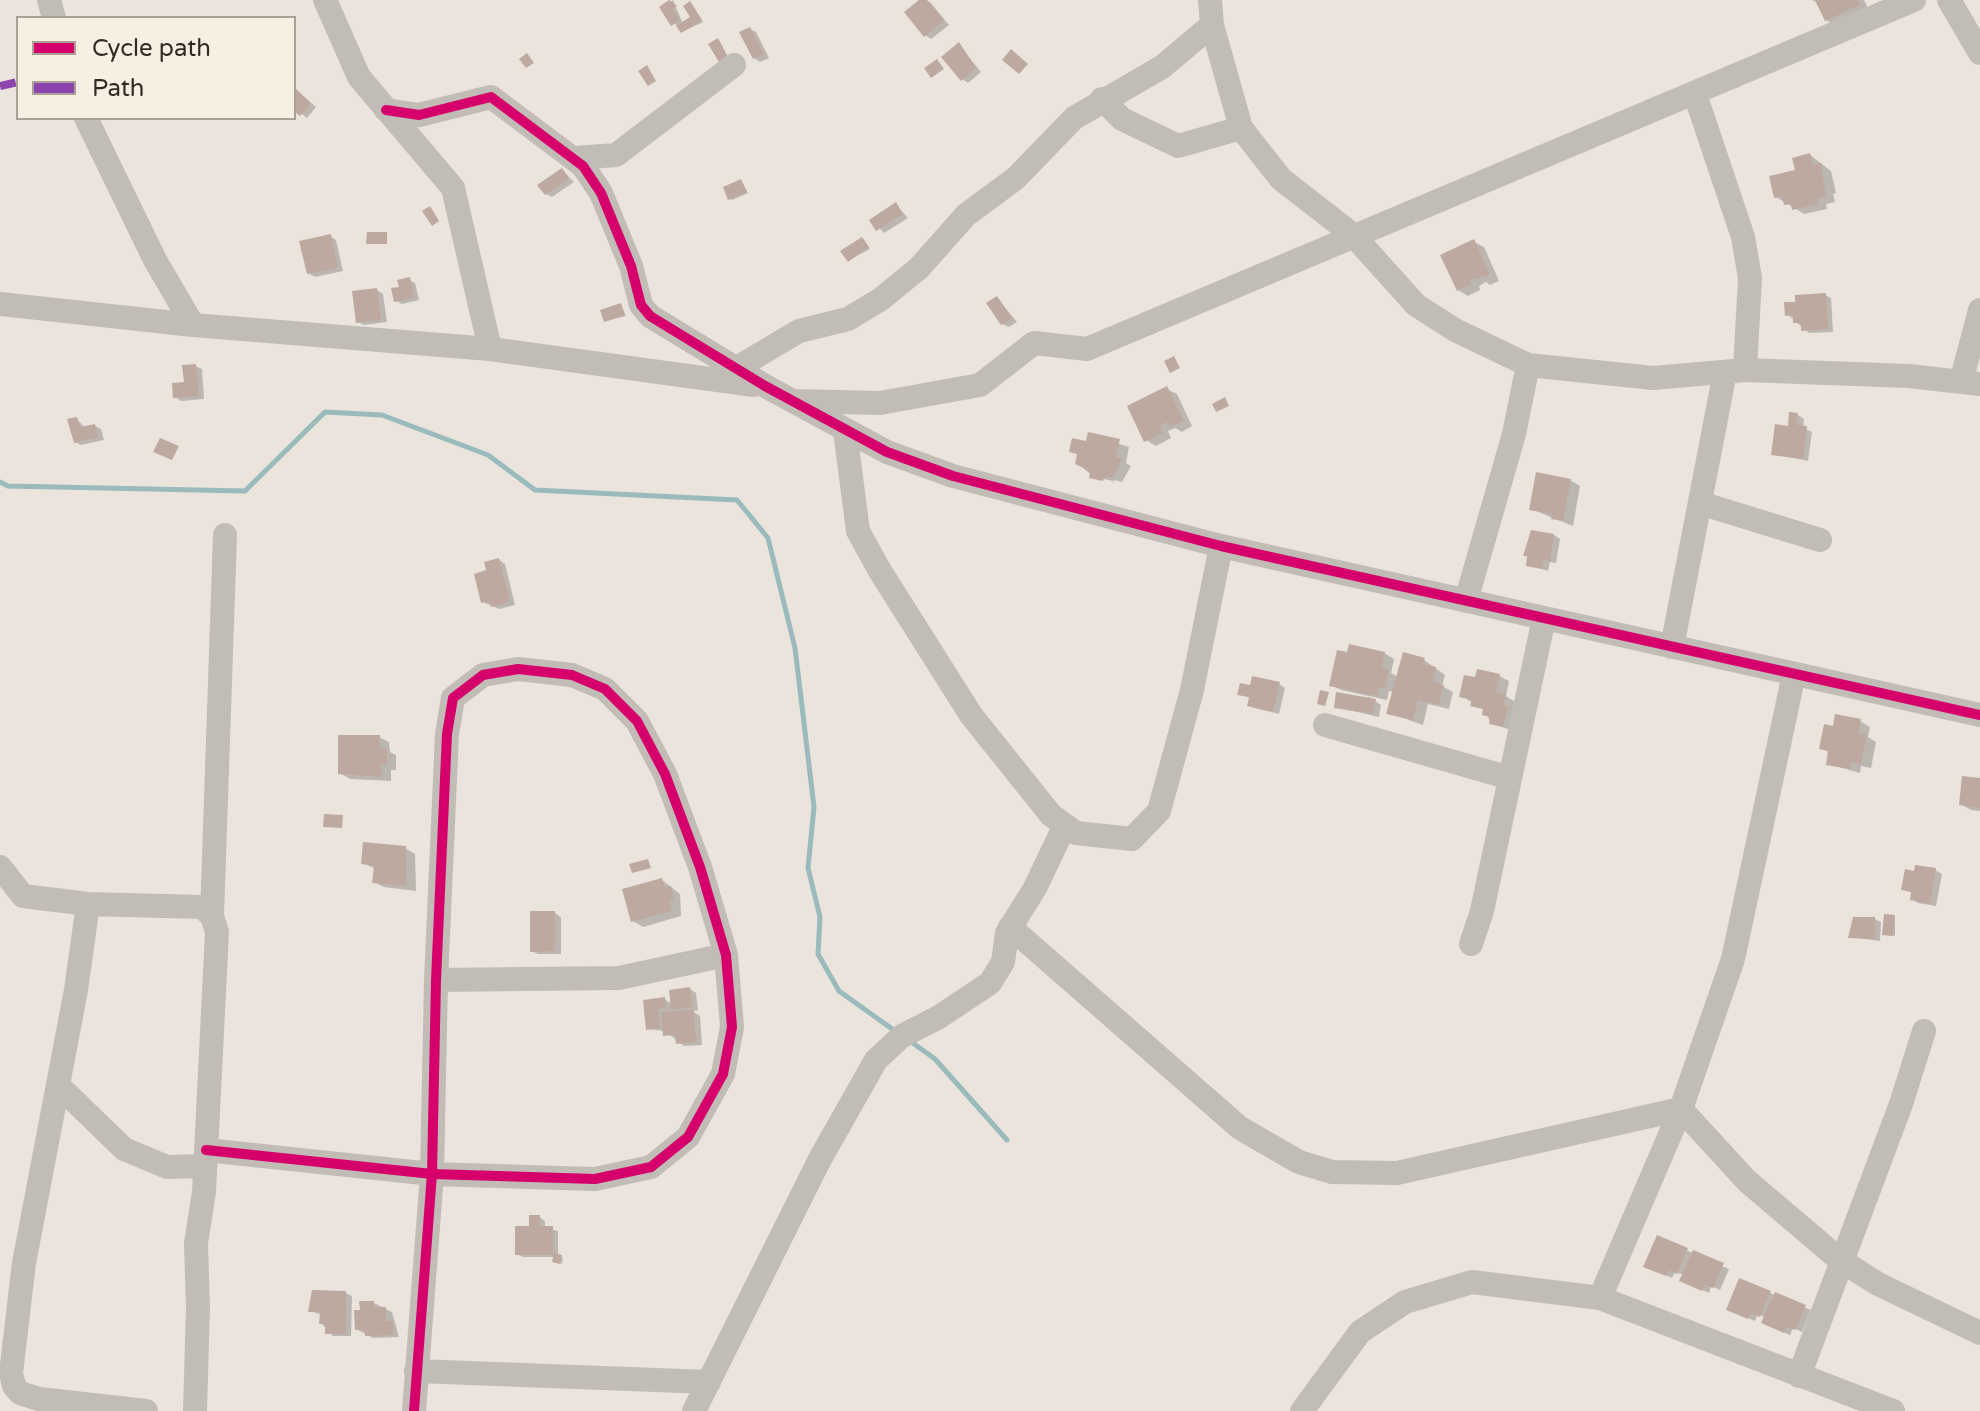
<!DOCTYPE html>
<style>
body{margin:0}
#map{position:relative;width:1980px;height:1411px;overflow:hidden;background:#eae4dd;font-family:"Varela Round",sans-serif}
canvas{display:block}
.legend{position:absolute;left:16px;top:16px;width:280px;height:104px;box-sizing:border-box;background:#f8efe3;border:2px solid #a9a097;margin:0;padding:10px 14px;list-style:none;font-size:24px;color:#322a25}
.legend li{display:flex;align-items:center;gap:16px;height:40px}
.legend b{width:40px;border:2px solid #a9a097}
</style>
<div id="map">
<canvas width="1980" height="1411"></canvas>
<ul class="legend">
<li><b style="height:10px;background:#d6006c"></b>Cycle path</li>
<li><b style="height:10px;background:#8e44ad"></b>Path</li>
</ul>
</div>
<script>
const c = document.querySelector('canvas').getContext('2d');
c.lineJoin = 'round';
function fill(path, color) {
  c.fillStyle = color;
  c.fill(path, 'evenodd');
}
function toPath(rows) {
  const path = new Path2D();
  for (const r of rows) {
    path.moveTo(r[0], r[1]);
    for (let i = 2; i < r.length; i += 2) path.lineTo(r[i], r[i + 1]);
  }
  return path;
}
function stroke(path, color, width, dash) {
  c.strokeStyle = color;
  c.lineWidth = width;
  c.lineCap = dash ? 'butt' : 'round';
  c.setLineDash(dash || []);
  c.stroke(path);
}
fill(toPath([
 [673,0,683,24,693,18,690,3,703,22,682,32,662,7],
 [922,0,930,2,949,25,931,39,925,35],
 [1812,0,1864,0,1869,11,1836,26,1826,20,1819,4],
 [750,29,756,32,769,58,760,62,754,58],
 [959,45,981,72,968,83,962,79],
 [294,89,316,107,307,118,294,108],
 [1810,155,1831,171,1836,193,1833,194,1835,202,1826,204,1827,209,1804,214,1776,197],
 [562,170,574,182,552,197,546,194],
 [741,181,748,193,732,200,730,199],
 [896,205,908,218,884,233,872,220],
 [330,236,336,240,343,271,315,277,308,273],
 [864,240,870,249,849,260],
 [1474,242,1484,247,1499,281,1490,285,1486,282,1479,286,1480,290,1468,296,1458,290],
 [409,280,415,283,419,300,402,304,395,300],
 [377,290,383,294,387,322,364,325,358,322],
 [1825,295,1831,298,1833,332,1809,333,1787,314,1797,303],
 [997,298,1017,322,1009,327,1002,324],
 [621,306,626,316,606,321],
 [195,366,202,369,204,399,181,401,175,397],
 [1167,389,1177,394,1192,426,1182,432,1175,428,1168,431,1171,438,1156,446,1146,440],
 [1798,415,1804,419,1803,428,1812,432,1808,461,1773,454],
 [77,419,85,428,95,426,101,429,104,440,81,445,75,442],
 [1090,435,1129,447,1126,463,1131,466,1122,482,1114,480,1113,485,1113,481,1099,478,1099,481,1083,468,1079,455,1071,451,1087,444],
 [1570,480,1580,486,1573,526,1531,509],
 [1554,535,1560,539,1556,563,1550,562,1548,571,1528,565],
 [499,560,505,564,515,605,499,609,483,602,489,572],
 [1384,653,1394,659,1391,673,1398,677,1424,660,1445,675,1442,686,1453,692,1449,709,1428,704,1423,725,1389,713,1394,692,1389,691,1387,700,1341,690,1332,685],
 [1499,676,1509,681,1506,696,1515,702,1513,731,1491,723,1485,711,1462,696,1477,680],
 [1279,684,1285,688,1279,714,1255,708,1249,705,1250,698,1239,694,1251,687],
 [1369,697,1381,705,1379,717,1336,707],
 [1860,721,1870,727,1868,737,1876,742,1871,768,1861,766,1860,773,1828,764,1830,753,1821,748,1834,728],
 [379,737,389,742,390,752,396,755,396,770,391,770,391,781,350,779,340,773],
 [1980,780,1980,811,1971,810,1961,804],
 [405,848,415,854,416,891,384,887,374,882,376,869,363,863],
 [1935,870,1942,874,1936,906,1918,903,1912,899,1913,893,1903,889],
 [662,880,680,894,681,916,643,927,633,921],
 [555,913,561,917,561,954,538,954,532,951],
 [1895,917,1895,936,1887,935,1884,934],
 [1875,919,1881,922,1880,941,1850,937],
 [690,989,696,993,698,1010,692,1011,700,1016,702,1045,684,1046,665,1031,648,1029,645,1001,664,999,672,1004],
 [539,1217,545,1221,545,1228,558,1231,558,1256,563,1258,562,1264,557,1262,556,1257,523,1257,517,1254],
 [1658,1238,1729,1269,1720,1290,1711,1286,1709,1293,1688,1284,1684,1275,1675,1272,1672,1278,1652,1269],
 [346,1293,352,1296,351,1336,333,1336,321,1323,322,1315,310,1311],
 [1770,1293,1811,1310,1802,1332,1793,1328,1790,1335,1770,1326,1766,1318,1758,1314,1755,1321,1734,1312],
 [374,1303,392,1312,399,1337,373,1338,356,1329,362,1312]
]), '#0003');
stroke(toPath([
 [0,482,8,486,245,491,325,412,382,415,488,455,535,490,737,500,768,538,795,648,814,807,808,868,820,917,818,954,839,991,895,1031],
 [910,1041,935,1059,1007,1140]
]), '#9ababb', 5);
fill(toPath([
 [669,0,677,6,673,9,680,20,671,26,659,7],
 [919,0,927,0,944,20,924,37,904,12],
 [1815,0,1858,0,1860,5,1825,21],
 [690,1,702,20,681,33,676,26,690,17,683,6],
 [750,27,764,54,753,59,739,32],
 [718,38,728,57,719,62,708,44],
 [959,42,976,68,961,81,941,57],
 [1011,49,1028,64,1019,74,1002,60],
 [527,53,534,63,526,68,519,59],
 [937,59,944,69,931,78,924,68],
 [647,65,656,81,648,86,638,71],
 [294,87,311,103,300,116,294,111],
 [1810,153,1813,165,1821,163,1826,197,1817,199,1818,204,1792,210,1791,204,1784,205,1782,196,1774,198,1769,176,1795,170,1792,158],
 [562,168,569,178,545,195,537,185],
 [741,179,747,192,728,200,723,187],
 [896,202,903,214,876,231,869,220],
 [430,206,439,221,432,226,422,211],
 [367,232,387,232,387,244,366,244],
 [331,234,338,268,307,274,299,241],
 [862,237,869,247,848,262,840,251],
 [1474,239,1490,275,1470,280,1472,284,1457,291,1440,255],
 [410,277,414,298,394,302,391,288,399,287,397,280],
 [377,288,381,320,356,323,352,291],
 [1826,293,1828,329,1801,331,1801,323,1793,323,1793,315,1785,316,1784,302,1795,302,1795,295],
 [997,296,1012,318,1001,325,986,303],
 [621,303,625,315,604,322,600,310],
 [1174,356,1180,368,1170,373,1164,361],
 [196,364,199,396,173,398,172,383,184,382,182,365],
 [1167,386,1184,421,1170,427,1167,422,1160,426,1163,433,1144,442,1127,406],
 [1225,397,1229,406,1216,412,1212,404],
 [1789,412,1798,413,1797,425,1807,426,1803,459,1771,455,1775,424,1788,426],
 [77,417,80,427,95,424,98,437,74,443,67,419],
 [1088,432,1120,439,1116,457,1122,458,1113,478,1105,476,1103,481,1089,478,1090,471,1075,464,1077,454,1069,452,1072,438,1086,441],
 [160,438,179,446,172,460,153,452],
 [1536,472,1571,479,1563,521,1551,519,1552,514,1529,510],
 [1531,530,1554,534,1550,561,1544,560,1542,569,1526,566,1527,556,1523,556],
 [499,558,510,602,491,607,490,601,481,603,474,574,486,570,484,562],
 [1349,644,1385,652,1382,668,1389,669,1385,688,1379,687,1377,696,1329,686,1337,650,1347,652],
 [1403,652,1425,658,1423,664,1436,667,1433,682,1444,685,1439,705,1418,700,1413,720,1386,714],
 [1477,669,1500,674,1496,692,1506,694,1503,704,1508,707,1503,727,1489,724,1490,717,1482,715,1483,709,1470,706,1472,700,1459,697,1464,675,1475,677],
 [1252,676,1280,682,1273,712,1247,706,1249,697,1237,695,1240,683,1250,685],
 [1320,690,1329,692,1325,706,1317,704],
 [1336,692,1376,699,1373,714,1334,708],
 [1835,714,1861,719,1858,733,1867,734,1861,764,1851,762,1850,769,1826,765,1828,751,1819,749,1824,724,1833,726],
 [338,735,380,735,380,748,387,748,387,765,381,765,382,777,338,774],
 [1962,776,1980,778,1980,808,1959,805],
 [324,814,343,815,342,828,323,827],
 [363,842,406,846,406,886,372,883,374,866,361,864],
 [648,859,651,868,632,873,629,864],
 [1915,865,1936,868,1930,904,1910,900,1911,892,1901,890,1905,869,1914,871],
 [662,878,665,888,671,886,674,900,669,901,672,911,631,922,622,889],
 [530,911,555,911,555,951,530,952],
 [1884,914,1895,915,1893,936,1882,935],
 [1853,917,1875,917,1875,939,1848,938],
 [690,987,692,1007,671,1010,669,990],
 [665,997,666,1008,658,1009,660,1028,646,1030,643,1000],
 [694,1010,696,1042,676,1044,675,1035,663,1036,661,1012],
 [529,1215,540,1215,540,1226,553,1226,553,1255,515,1255,515,1226,529,1226],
 [1657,1235,1688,1248,1677,1274,1669,1270,1666,1276,1643,1267],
 [1693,1250,1724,1263,1713,1288,1705,1285,1702,1291,1679,1281],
 [554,1253,562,1255,560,1264,552,1262],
 [1739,1278,1771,1291,1760,1317,1751,1313,1748,1319,1726,1310],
 [312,1290,346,1291,346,1334,325,1334,325,1324,319,1324,320,1312,308,1312],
 [1775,1292,1806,1305,1795,1330,1787,1327,1784,1333,1761,1323],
 [359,1301,374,1301,374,1307,386,1307,386,1321,393,1321,393,1335,365,1336,365,1330,355,1330,354,1310,360,1310]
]), '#bda99f');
stroke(toPath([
 [49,0,54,18],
 [325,0,359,77,453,188,490,349],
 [1949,0,1980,53],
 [1212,25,1241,128],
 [1695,94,1743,237,1750,278,1745,370],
 [1102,99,1122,119,1178,146,1241,128,1281,179,1353,235,1416,305,1455,330,1528,365,1653,378,1745,370,1909,376,1980,384],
 [386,110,419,115,491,97,583,166,601,193,631,266,641,305,650,316,765,386,887,452,953,476,1221,546,1980,715],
 [86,118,155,260,193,325],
 [575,158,616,155,734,65],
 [0,304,193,325,490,349,754,385],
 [735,369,799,331,848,319,881,299,919,268,966,215,1016,178,1074,118,1162,67,1212,25,1210,0],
 [1961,382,1980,310],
 [795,401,880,403,980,385,1034,343,1087,349,1914,0],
 [845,431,858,531,880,571,971,715,1051,815,1076,833,1132,839,1159,811,1192,690,1221,546],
 [1700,503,1820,540],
 [1466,601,1514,434,1528,365],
 [1672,647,1725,372],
 [1325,725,1510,778],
 [0,867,23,896,88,904,202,907,212,916,217,932,204,1192,196,1243,198,1309,195,1411],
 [88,904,76,990,24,1263,11,1373,14,1386,20,1393,39,1399,146,1411],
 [212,916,225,535],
 [1010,927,1240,1128,1299,1162,1332,1172,1397,1173,1681,1109,1747,1181,1840,1260,1878,1284,1980,1333],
 [1471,944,1482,911,1544,618],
 [436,980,619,978,726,955],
 [58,1085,124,1149,167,1167,205,1166],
 [206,1150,432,1174,595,1179,651,1167,688,1137,723,1074,732,1027,726,955,700,867,665,774,637,721,605,689,572,675,518,669,483,675,453,698,447,734,436,980,432,1174,414,1411],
 [1600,1298,1681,1109,1733,959,1794,674],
 [416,1371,709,1382],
 [1799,1376,1901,1104,1924,1031],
 [694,1411,820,1159,876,1060,902,1036,939,1017,990,983,1003,962,1007,933,1035,888,1065,825],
 [1302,1411,1360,1332,1405,1302,1472,1282,1600,1298,1893,1411]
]), '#c2bcb6', 24);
stroke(toPath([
 [0,86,18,82]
]), '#8e44ad', 8, [16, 8]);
stroke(toPath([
 [386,110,419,115,491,97,583,166,601,193,631,266,641,305,650,316,765,386,887,452,953,476,1221,546,1980,715],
 [206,1150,432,1174,595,1179,651,1167,688,1137,723,1074,732,1027,726,955,700,867,665,774,637,721,605,689,572,675,518,669,483,675,453,698,447,734,436,980,432,1174,414,1411]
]), '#d6006c', 10);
</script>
